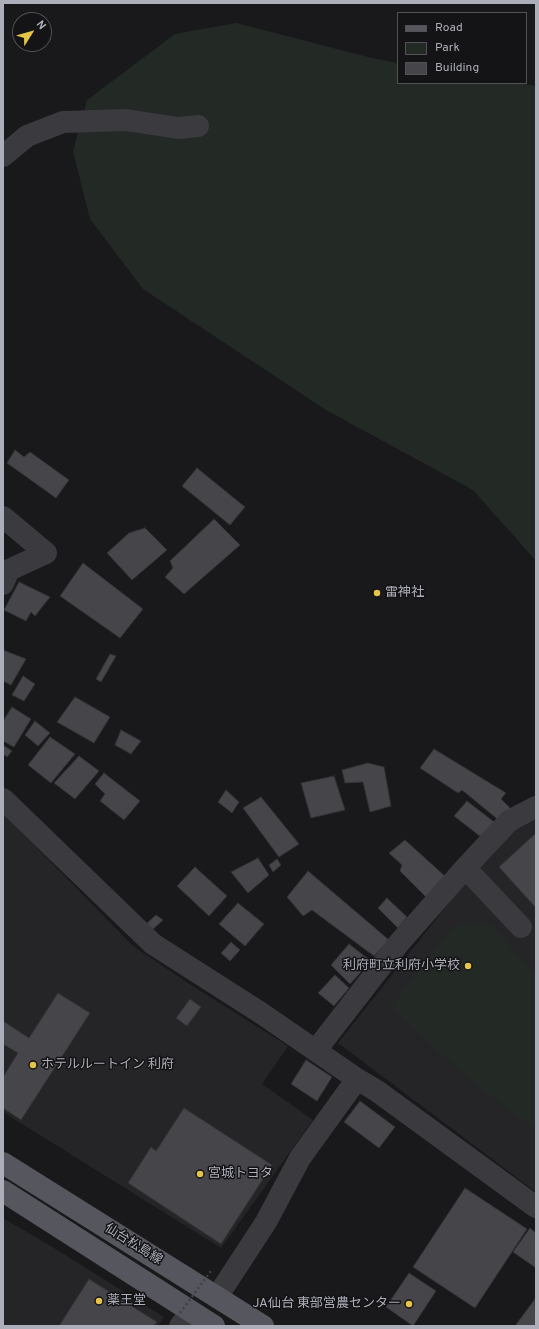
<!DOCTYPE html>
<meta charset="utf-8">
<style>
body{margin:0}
#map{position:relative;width:539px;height:1329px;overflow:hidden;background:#19181a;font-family:Overpass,sans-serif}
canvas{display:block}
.frame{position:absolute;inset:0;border:4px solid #acaeb9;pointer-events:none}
.legend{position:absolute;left:397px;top:12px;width:130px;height:72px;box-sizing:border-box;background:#141315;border:1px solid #515157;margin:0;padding:5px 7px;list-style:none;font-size:12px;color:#acaeb9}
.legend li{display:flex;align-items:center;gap:8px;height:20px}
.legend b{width:20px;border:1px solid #515157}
.north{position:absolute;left:12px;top:12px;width:40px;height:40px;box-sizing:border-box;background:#141315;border:1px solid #515157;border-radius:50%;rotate:53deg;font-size:11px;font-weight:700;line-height:16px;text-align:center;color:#acaeb9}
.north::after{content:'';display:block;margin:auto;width:14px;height:18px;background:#e4c547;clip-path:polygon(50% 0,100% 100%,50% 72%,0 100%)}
</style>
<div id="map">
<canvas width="539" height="1329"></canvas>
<div class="frame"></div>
<ul class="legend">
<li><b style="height:5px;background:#56575e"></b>Road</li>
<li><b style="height:11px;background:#232a25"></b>Park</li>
<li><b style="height:11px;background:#46464a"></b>Building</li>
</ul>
<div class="north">N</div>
</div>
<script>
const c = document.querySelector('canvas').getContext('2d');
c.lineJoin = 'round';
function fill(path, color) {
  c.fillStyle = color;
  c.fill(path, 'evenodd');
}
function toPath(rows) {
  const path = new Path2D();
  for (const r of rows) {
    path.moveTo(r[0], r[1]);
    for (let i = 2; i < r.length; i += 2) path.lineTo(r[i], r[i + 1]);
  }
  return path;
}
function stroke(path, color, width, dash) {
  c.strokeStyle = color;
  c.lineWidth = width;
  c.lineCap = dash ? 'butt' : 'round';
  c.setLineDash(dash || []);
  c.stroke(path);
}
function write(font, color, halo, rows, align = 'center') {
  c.font = font + ' Overpass,"Noto Sans JP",sans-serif';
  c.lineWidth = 3;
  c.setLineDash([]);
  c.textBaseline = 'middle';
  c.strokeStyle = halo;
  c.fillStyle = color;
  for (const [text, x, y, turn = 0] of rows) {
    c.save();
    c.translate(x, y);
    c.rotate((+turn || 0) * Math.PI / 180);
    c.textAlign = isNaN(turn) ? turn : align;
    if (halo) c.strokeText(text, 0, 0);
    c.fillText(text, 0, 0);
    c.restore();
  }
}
fill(toPath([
 [3,813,133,946,191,985,288,1046,262,1084,313,1120,221,1248,3,1112],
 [536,820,536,1192,338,1043,460,889,508,833],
 [3,1218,54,1248,164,1317,158,1326,3,1326]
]), '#252527');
fill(toPath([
 [236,23,372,58,398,63,398,83,518,83,536,86,536,561,473,490,326,410,143,289,90,219,73,151,87,100,175,34],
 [470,922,492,926,536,975,536,1130,485,1091,436,1049,392,1006,451,930,460,925]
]), '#232a25');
const building = toPath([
 [15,450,24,457,30,452,69,480,56,498,7,463,15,450],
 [197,468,245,507,230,525,182,486,197,468],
 [214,519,240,545,184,594,165,577,173,568,170,561,214,519],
 [145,528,167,550,132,580,107,553,129,533,145,528],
 [83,563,143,609,120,638,60,596,83,563],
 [19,582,50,597,35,616,31,612,26,621,4,610,19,582],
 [3,650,26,659,11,685,3,681,3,650],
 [110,654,116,656,101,682,96,679,110,654],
 [23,676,35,684,24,701,12,695,23,676],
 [75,697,110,717,94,743,57,722,75,697],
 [12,707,31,719,14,747,3,741,3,721,12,707],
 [35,721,50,733,38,746,25,735,35,721],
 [121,730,141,741,131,754,115,745,121,730],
 [50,737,75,754,51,783,28,765,50,737],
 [3,745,12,751,7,757,3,754,3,745],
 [434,749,506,793,501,799,515,813,501,822,462,790,458,793,420,768,434,749],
 [79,756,99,771,75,799,54,783,79,756],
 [368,763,384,767,391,806,370,812,363,782,345,783,342,770,368,763],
 [104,773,140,801,124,820,100,801,105,794,95,784,104,773],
 [334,776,345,810,311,818,301,783,334,776],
 [226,790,239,802,232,813,218,802,226,790],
 [261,797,299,844,279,857,243,808,261,797],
 [467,801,494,822,481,837,454,816,467,801],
 [536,833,536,908,499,867,536,833],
 [405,840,447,878,429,900,400,871,402,865,389,853,405,840],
 [258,858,269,875,248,893,231,872,258,858],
 [277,859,281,865,273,872,269,865,277,859],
 [195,867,227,896,209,916,177,886,195,867],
 [308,871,389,940,374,956,312,910,303,916,287,897,308,871],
 [387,898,407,917,398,928,378,908,387,898],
 [238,903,264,924,245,946,219,924,238,903],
 [156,915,163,920,151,931,145,925,156,915],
 [231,942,240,950,230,961,221,953,231,942],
 [349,944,371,961,350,984,331,965,349,944],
 [335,975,349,988,334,1006,318,993,335,975],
 [58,993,90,1013,21,1120,3,1108,3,1077,18,1053,3,1044,3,1021,29,1038,58,993],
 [190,999,201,1007,187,1026,176,1018,190,999],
 [306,1060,332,1077,317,1101,291,1084,306,1060],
 [360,1101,395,1127,379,1148,344,1122,360,1101],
 [184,1108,272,1165,221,1244,128,1183,151,1147,156,1151,184,1108],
 [465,1188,527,1229,475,1308,413,1267,465,1188],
 [530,1228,536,1233,536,1268,513,1252,530,1228],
 [409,1273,436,1291,413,1326,386,1307,409,1273],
 [89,1279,157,1322,154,1326,59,1326,89,1279],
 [535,1299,536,1326,515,1326,535,1299]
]);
fill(building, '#46464a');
stroke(building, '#333336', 1);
stroke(toPath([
 [3,156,27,136,63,122,126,120,178,128,198,126],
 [3,517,46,553,9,570,3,584],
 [3,799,153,944,261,1013,357,1079,377,1091,536,1207],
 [466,867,472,875,521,927],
 [316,1050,399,943,466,867,509,821,536,807],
 [217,1297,266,1222,300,1158,357,1079],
 [180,1326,192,1312]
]), '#3a3a3f', 22);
stroke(toPath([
 [3,1163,263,1326],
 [3,1191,214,1326]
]), '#56575e', 22);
stroke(toPath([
 [174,1321,211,1271]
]), '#404146', 2.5, [2, 3]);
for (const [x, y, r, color] of [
 [377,593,4,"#e4c547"],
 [468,966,4,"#e4c547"],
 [33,1065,4,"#e4c547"],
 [200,1174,4,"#e4c547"],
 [99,1301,4,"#e4c547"],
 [409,1304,4,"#e4c547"]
]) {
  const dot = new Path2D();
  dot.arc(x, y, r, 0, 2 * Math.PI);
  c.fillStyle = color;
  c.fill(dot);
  stroke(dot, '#141315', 1.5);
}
write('13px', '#acaeb9', '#141315', [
 ["雷神社",385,593],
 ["利府町立利府小学校",460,966,"right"],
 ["ホテルルートイン 利府",41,1065],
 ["宮城トヨタ",208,1174],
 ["薬王堂",107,1301],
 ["JA仙台 東部営農センター",401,1304,"right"]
], 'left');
write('13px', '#acaeb9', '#141315', [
 ["仙台松島線",133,1245,32]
]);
</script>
